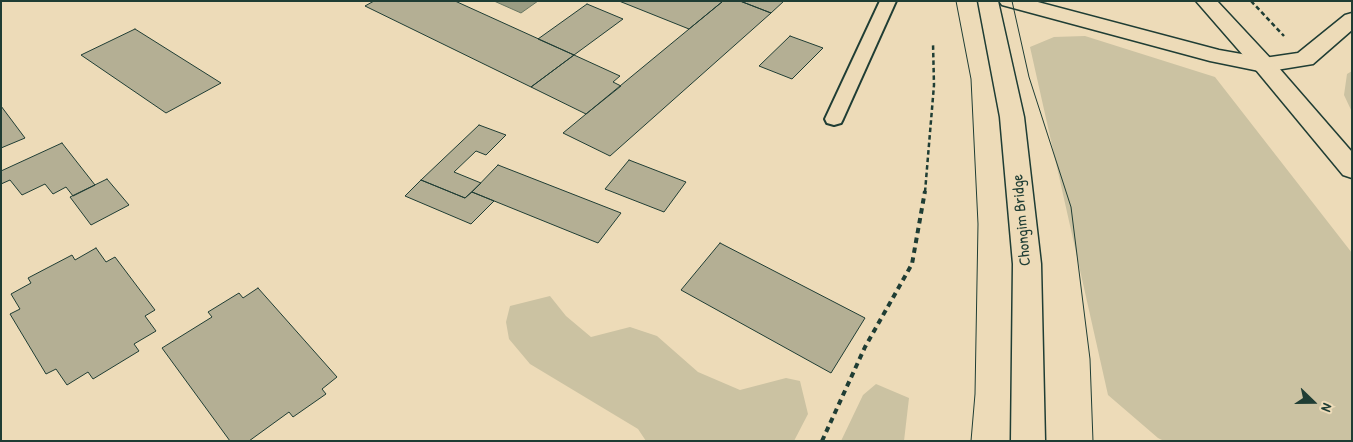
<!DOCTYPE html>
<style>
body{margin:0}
#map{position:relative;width:1353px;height:442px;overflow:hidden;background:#eddbb8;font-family:"Patrick Hand",sans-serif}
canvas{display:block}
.frame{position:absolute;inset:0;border:2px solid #1f3d34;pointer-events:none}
.north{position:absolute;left:1288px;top:377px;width:50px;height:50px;-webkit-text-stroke:4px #eddbb8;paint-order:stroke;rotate:112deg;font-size:14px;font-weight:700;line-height:20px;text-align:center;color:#1f3d34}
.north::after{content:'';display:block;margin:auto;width:18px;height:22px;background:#1f3d34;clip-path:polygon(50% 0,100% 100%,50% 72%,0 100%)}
</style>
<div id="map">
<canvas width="1353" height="442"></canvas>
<div class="frame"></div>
<div class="north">N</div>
</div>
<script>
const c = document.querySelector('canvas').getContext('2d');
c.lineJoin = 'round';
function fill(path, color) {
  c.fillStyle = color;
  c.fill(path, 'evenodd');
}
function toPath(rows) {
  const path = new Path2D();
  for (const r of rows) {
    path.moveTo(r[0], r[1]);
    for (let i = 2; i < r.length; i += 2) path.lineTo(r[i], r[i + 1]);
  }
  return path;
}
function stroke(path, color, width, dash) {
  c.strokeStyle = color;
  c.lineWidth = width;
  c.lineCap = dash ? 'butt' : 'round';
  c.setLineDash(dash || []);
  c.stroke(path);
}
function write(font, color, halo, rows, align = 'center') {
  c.font = font + ' "Patrick Hand",sans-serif';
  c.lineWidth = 4;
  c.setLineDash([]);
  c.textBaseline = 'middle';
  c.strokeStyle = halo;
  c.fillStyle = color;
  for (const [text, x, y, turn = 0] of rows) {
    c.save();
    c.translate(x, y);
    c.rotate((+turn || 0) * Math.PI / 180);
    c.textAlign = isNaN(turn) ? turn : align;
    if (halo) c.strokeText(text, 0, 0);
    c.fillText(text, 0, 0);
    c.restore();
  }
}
fill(toPath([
 [1085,36,1215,77,1352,253,1352,441,1164,441,1158,438,1108,395,1030,47,1054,37],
 [1352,71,1352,112,1344,95,1347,74],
 [550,296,566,316,591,337,630,327,657,336,698,372,740,390,786,378,800,381,808,414,794,441,646,441,638,429,530,364,509,339,506,322,510,306],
 [876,384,909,398,904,441,841,441,863,395]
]), '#cbc2a2');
const water = toPath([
 [494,1,538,1,521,13,494,1]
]);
fill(water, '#9b9d83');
stroke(water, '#697763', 1);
const building = toPath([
 [374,1,455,1,574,55,531,87,365,6,374,1],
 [619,1,719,1,722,2,689,29,619,1],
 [723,1,740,1,771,13,610,156,563,133,723,1],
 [740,1,784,1,771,13,740,1],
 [587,4,623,19,574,55,538,39,587,4],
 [135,29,221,83,166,113,81,55,135,29],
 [790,36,823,48,792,79,759,66,790,36],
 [574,55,620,76,613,82,621,86,586,114,531,87,574,55],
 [1,106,25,138,1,148,1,106],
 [479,125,506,135,486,155,476,151,454,172,481,183,465,198,421,180,479,125],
 [62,143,95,185,73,196,66,187,53,194,45,184,22,195,10,180,1,184,1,171,62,143],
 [629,160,686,182,664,212,605,189,629,160],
 [498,165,621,213,598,243,472,192,498,165],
 [107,179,129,205,91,225,70,197,107,179],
 [421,180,465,198,472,192,494,201,471,224,405,196,421,180],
 [720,243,865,318,831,373,681,290,720,243],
 [96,248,106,262,115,257,155,310,145,316,156,331,134,344,139,351,93,379,88,372,67,385,56,369,46,374,10,314,20,309,11,294,31,283,28,278,72,255,75,260,96,248],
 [258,288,337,377,322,389,326,394,293,417,289,412,249,441,230,441,162,348,212,317,208,312,239,293,243,298,258,288]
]);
fill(building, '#b4af94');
stroke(building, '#1f3d34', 1);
const service = toPath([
 [880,1,896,1,843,119,841,123,834,125,827,123,825,119,880,1]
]);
const tertiary = toPath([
 [999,1,1034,1,1219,50,1264,58,1298,53,1345,15,1352,13,1352,30,1313,64,1264,72,1210,61,1002,5,999,1]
]);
const secondary = toPath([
 [1264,58,1272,60,1352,152,1352,178,1343,175,1256,70,1253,65,1256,60,1264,58]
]);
const trunk = toPath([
 [978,1,998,1,1024,117,1041,264,1045,441,1011,441,1013,264,1000,117,978,1],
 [1196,1,1217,1,1272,60,1275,65,1272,70,1264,72,1256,70,1196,1]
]);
stroke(service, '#1f3d34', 4);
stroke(tertiary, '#1f3d34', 3);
stroke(secondary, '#1f3d34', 3);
stroke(trunk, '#1f3d34', 3);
stroke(toPath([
 [1251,1,1284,36],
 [925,192,934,85,933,43]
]), '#1f3d34', 2.5, [4.5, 3]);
stroke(toPath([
 [822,441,865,347,912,264,925,191]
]), '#1f3d34', 4, [5.5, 4.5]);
fill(service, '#eddbb8');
fill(tertiary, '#eddbb8');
fill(secondary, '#eddbb8');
fill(trunk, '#eddbb8');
stroke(toPath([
 [956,1,971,79,978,224,975,394,971,441],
 [1012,1,1029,77,1071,207,1090,359,1093,441]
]), '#1f3d34', 1);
write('16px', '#1f3d34', '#eddbb8', [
 ["Chongim Bridge",1022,220,-95]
]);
</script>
